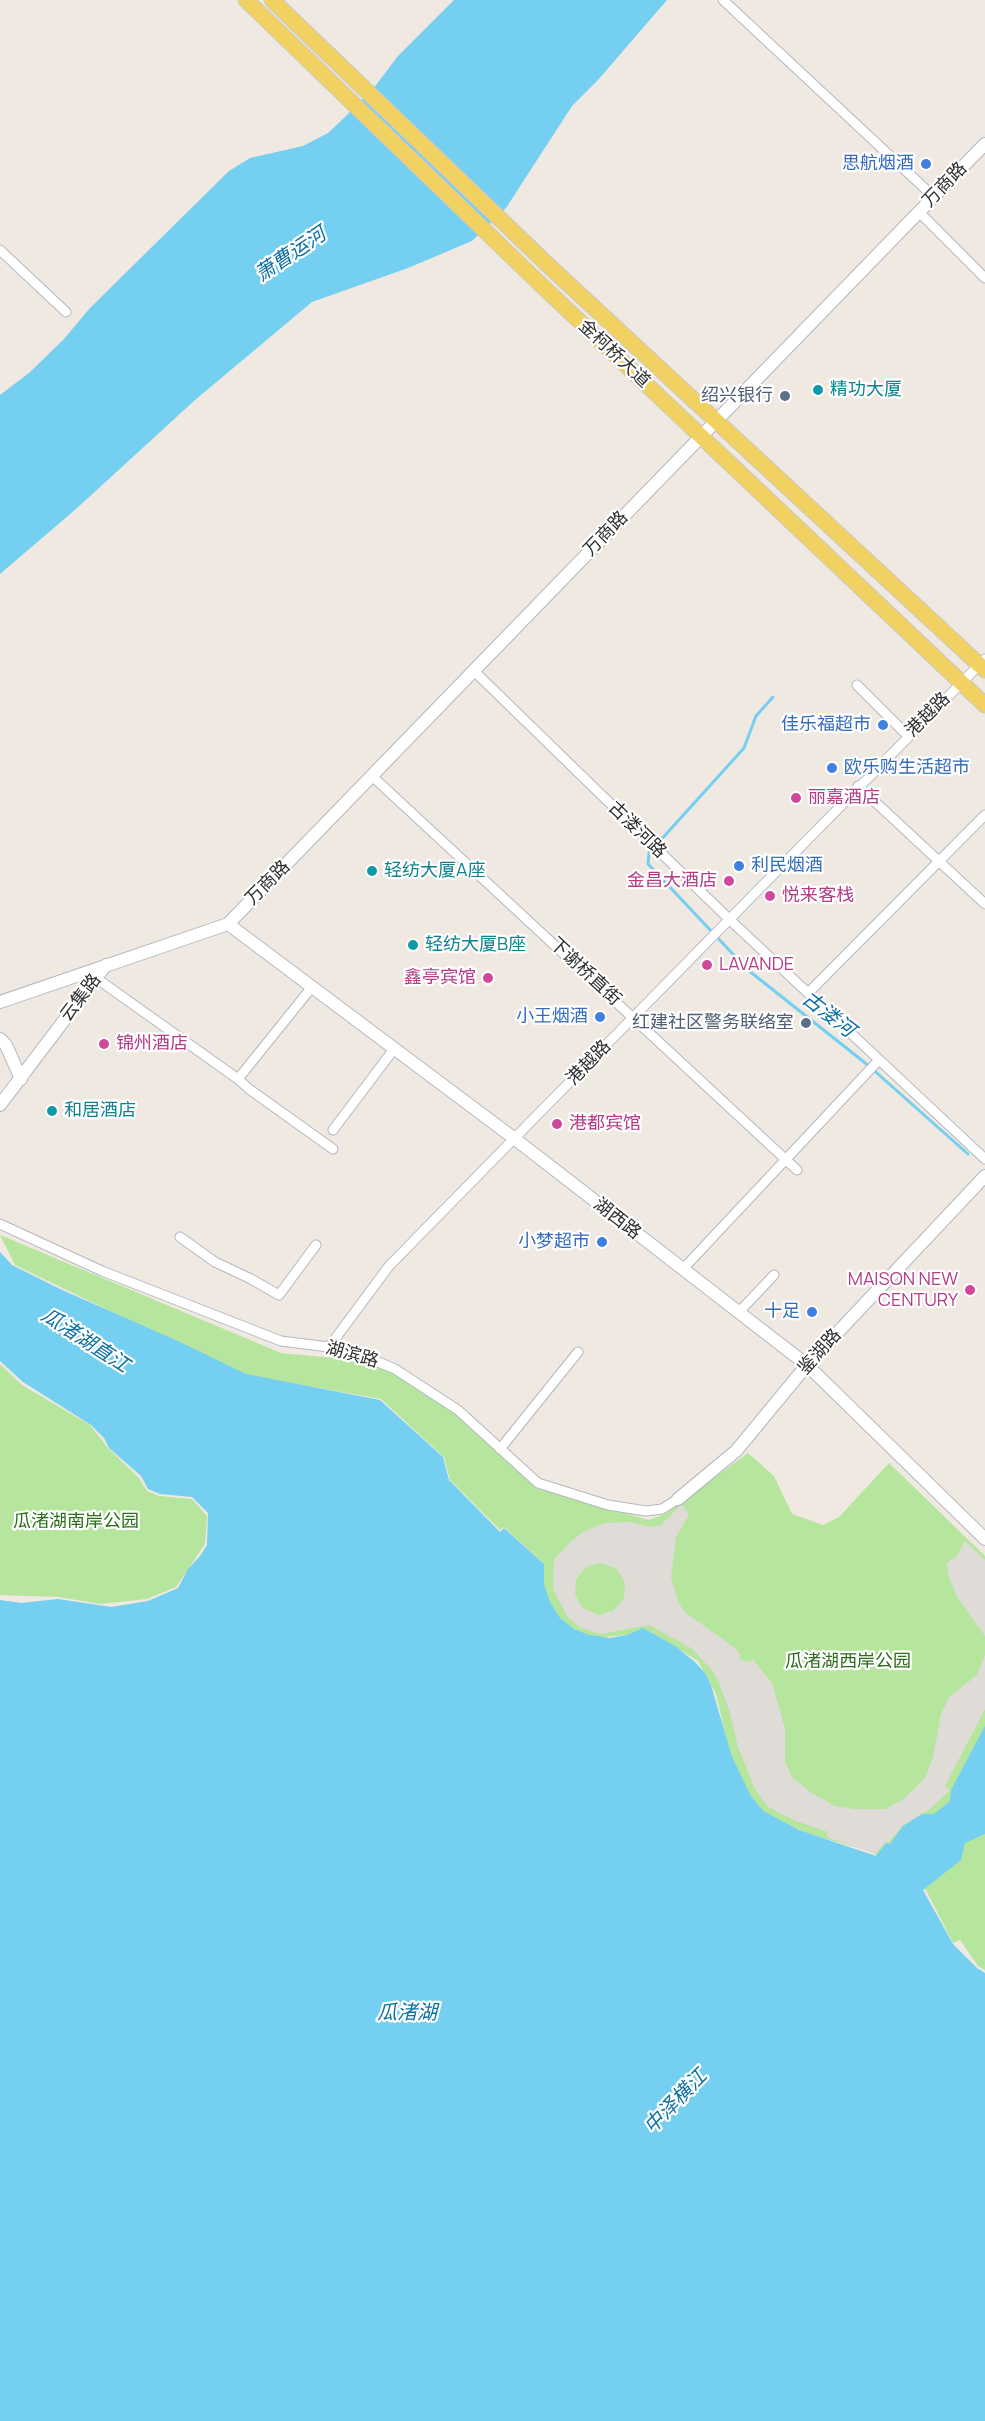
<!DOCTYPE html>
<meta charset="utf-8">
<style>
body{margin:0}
canvas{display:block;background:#efe9e1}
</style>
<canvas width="985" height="2421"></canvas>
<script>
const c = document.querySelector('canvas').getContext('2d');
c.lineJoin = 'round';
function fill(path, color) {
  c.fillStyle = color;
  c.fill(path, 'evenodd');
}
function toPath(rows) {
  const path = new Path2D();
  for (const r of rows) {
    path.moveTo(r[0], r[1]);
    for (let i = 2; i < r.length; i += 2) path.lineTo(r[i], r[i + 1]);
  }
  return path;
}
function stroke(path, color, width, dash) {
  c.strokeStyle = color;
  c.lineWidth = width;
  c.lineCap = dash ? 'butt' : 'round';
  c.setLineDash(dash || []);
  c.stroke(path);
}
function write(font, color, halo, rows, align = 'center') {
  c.font = font + ' Manrope,"Noto Sans SC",sans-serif';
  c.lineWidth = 4.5;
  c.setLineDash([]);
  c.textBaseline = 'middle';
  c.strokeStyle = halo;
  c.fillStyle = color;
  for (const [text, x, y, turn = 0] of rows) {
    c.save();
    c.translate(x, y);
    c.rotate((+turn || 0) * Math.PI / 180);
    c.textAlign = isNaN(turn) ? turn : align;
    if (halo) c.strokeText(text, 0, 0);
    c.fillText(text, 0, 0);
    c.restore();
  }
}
fill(toPath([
 [0,1235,281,1353,365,1361,406,1379,455,1414,536,1488,649,1520,667,1513,748,1453,774,1476,792,1514,823,1525,839,1517,889,1463,985,1556,985,1970,978,1966,960,1940,953,1943,926,1890,871,1852,807,1833,757,1813,731,1759,716,1694,698,1661,645,1629,627,1635,595,1638,562,1624,544,1595,541,1561,504,1527,500,1530,450,1480,444,1457,381,1399,257,1377,230,1369,15,1265],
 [0,1364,22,1385,90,1425,108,1448,139,1478,147,1491,159,1496,192,1499,207,1516,205,1544,176,1587,147,1599,100,1604,59,1597,0,1595]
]), '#b6e59e');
fill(toPath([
 [682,1504,689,1515,676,1537,671,1577,679,1604,686,1613,735,1648,740,1654,740,1660,750,1662,753,1660,772,1683,785,1729,785,1762,792,1777,810,1792,835,1806,855,1809,886,1809,905,1798,925,1778,933,1758,941,1714,949,1697,977,1675,985,1655,985,1709,945,1786,950,1790,930,1809,902,1826,889,1842,886,1842,875,1854,827,1837,828,1832,796,1821,768,1807,756,1791,738,1747,731,1716,719,1682,711,1669,691,1648,649,1625,600,1634,579,1627,567,1616,553,1589,554,1560,569,1543,583,1532,604,1523,631,1522,650,1527,661,1525],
 [602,1563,617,1569,625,1583,624,1599,613,1611,598,1615,583,1608,575,1595,576,1579,587,1566],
 [965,1541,985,1560,985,1636,957,1597,948,1575,947,1563,957,1556]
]), '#dfdcd8');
fill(toPath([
 [454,0,667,0,598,80,572,106,506,208,472,241,408,268,312,302,195,400,76,509,0,574,0,395,29,373,64,339,90,308,229,171,250,158,303,146,328,133,344,118,376,85,398,56],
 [0,1252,12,1265,60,1289,180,1342,246,1374,380,1400,443,1457,449,1480,500,1532,504,1528,544,1564,544,1584,550,1602,560,1618,574,1629,589,1635,610,1638,627,1635,643,1628,675,1646,695,1662,705,1673,711,1685,732,1757,751,1796,763,1811,799,1830,876,1856,886,1843,890,1844,903,1826,922,1814,934,1814,950,1801,951,1790,985,1726,985,1834,965,1843,961,1860,923,1890,953,1944,977,1968,985,1973,985,2421,0,2421,0,1600,21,1603,58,1599,111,1607,148,1601,178,1588,188,1569,200,1556,207,1545,208,1513,192,1497,160,1494,148,1489,141,1476,109,1448,104,1438,91,1425,23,1382,0,1361]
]), '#75cff0');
stroke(toPath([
 [773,697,756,716,744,748,649,853,648,864,748,970,869,1066,968,1154]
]), '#75cff0', 3);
const minor = toPath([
 [723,0,934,197],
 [919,212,985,278],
 [0,250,66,312],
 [474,671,729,919,985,1159],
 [857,685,908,736],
 [372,776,797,1170],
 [858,786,985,904],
 [96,978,238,1079,312,987],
 [808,993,985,815],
 [238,1079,249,1089,333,1149],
 [333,1130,394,1049],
 [0,1224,102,1271,281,1341,329,1347,364,1356,395,1369,458,1410,538,1483,608,1505,646,1511,662,1509,678,1499],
 [180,1237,215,1262,251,1279,279,1295,316,1245],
 [683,1269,879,1060],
 [739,1312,774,1275],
 [329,1347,389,1266,985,659],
 [500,1449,578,1352]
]);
const tertiary = toPath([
 [228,924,515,1139,807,1365,985,1539],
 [0,1002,228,924,985,144],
 [0,1039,6,1045,21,1079],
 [0,1105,106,965],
 [678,1499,736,1451,807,1365,985,1176]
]);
const primary = toPath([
 [246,0,537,281,985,705],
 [272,0,549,266,985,670]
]);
stroke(minor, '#b4b7c1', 11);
stroke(tertiary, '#b4b7c1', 14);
stroke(primary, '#c9c9c9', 17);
stroke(minor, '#fff', 9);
stroke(tertiary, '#fff', 12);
stroke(primary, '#f2d163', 15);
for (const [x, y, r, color] of [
 [926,164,6,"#3f7fe0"],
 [818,390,6,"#0f9aa8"],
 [785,396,6,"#5c6f8a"],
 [883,725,6,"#3f7fe0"],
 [832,768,6,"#3f7fe0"],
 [796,798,6,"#d1479c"],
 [739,866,6,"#3f7fe0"],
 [372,871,6,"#0f9aa8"],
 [729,881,6,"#d1479c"],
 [770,896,6,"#d1479c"],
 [413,945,6,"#0f9aa8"],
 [707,965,6,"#d1479c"],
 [488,978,6,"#d1479c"],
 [600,1017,6,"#3f7fe0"],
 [806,1023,6,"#5c6f8a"],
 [104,1044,6,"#d1479c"],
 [52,1111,6,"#0f9aa8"],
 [557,1124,6,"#d1479c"],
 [602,1242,6,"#3f7fe0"],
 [970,1290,6,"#d1479c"],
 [812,1312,6,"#3f7fe0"]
]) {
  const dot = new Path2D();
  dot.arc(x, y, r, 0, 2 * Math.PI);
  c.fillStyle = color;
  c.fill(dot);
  stroke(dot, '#fff', 2);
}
write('18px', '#366cbe', '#fff', [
 ["思航烟酒",914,164],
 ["佳乐福超市",871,725],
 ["欧乐购生活超市",844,768,"left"],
 ["利民烟酒",751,866,"left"],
 ["小王烟酒",588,1017],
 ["小梦超市",590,1242],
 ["十足",800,1312]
], 'right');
write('18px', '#2e2e2e', '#fff', [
 ["万商路",945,185,-46],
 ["金柯桥大道",614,354,43],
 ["万商路",606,534,-46],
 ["港越路",928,715,-45],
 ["古溇河路",637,830,44],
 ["万商路",268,883,-45],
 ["下谢桥直街",585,972,43],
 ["云集路",81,998,-53],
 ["港越路",589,1063,-46],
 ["湖西路",617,1219,38],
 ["鉴湖路",820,1352,-48],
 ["湖滨路",352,1355,16]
]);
write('18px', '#0d838f', '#fff', [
 ["精功大厦",830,390],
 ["轻纺大厦A座",384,871],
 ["轻纺大厦B座",425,945],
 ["和居酒店",64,1111]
], 'left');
write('18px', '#4e5e75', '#fff', [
 ["绍兴银行",773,396],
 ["红建社区警务联络室",794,1023]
], 'right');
write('18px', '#b23c85', '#fff', [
 ["丽嘉酒店",808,798],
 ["金昌大酒店",717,881,"right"],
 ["悦来客栈",782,896],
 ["LAVANDE",719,965],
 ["鑫亭宾馆",476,978,"right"],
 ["锦州酒店",116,1044],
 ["港都宾馆",569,1124],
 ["MAISON NEW",958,1280,"right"],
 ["CENTURY",958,1301,"right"]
], 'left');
write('18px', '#2c6e1b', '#fff', [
 ["瓜渚湖南岸公园",76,1522],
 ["瓜渚湖西岸公园",848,1662]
]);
write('italic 20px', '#0d6fa3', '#fff', [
 ["萧曹运河",291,255,-34],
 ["古溇河",828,1015,38],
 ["瓜渚湖直江",85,1341,33],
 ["瓜渚湖",407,2013],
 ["中泽横江",676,2102,-46]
]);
</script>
